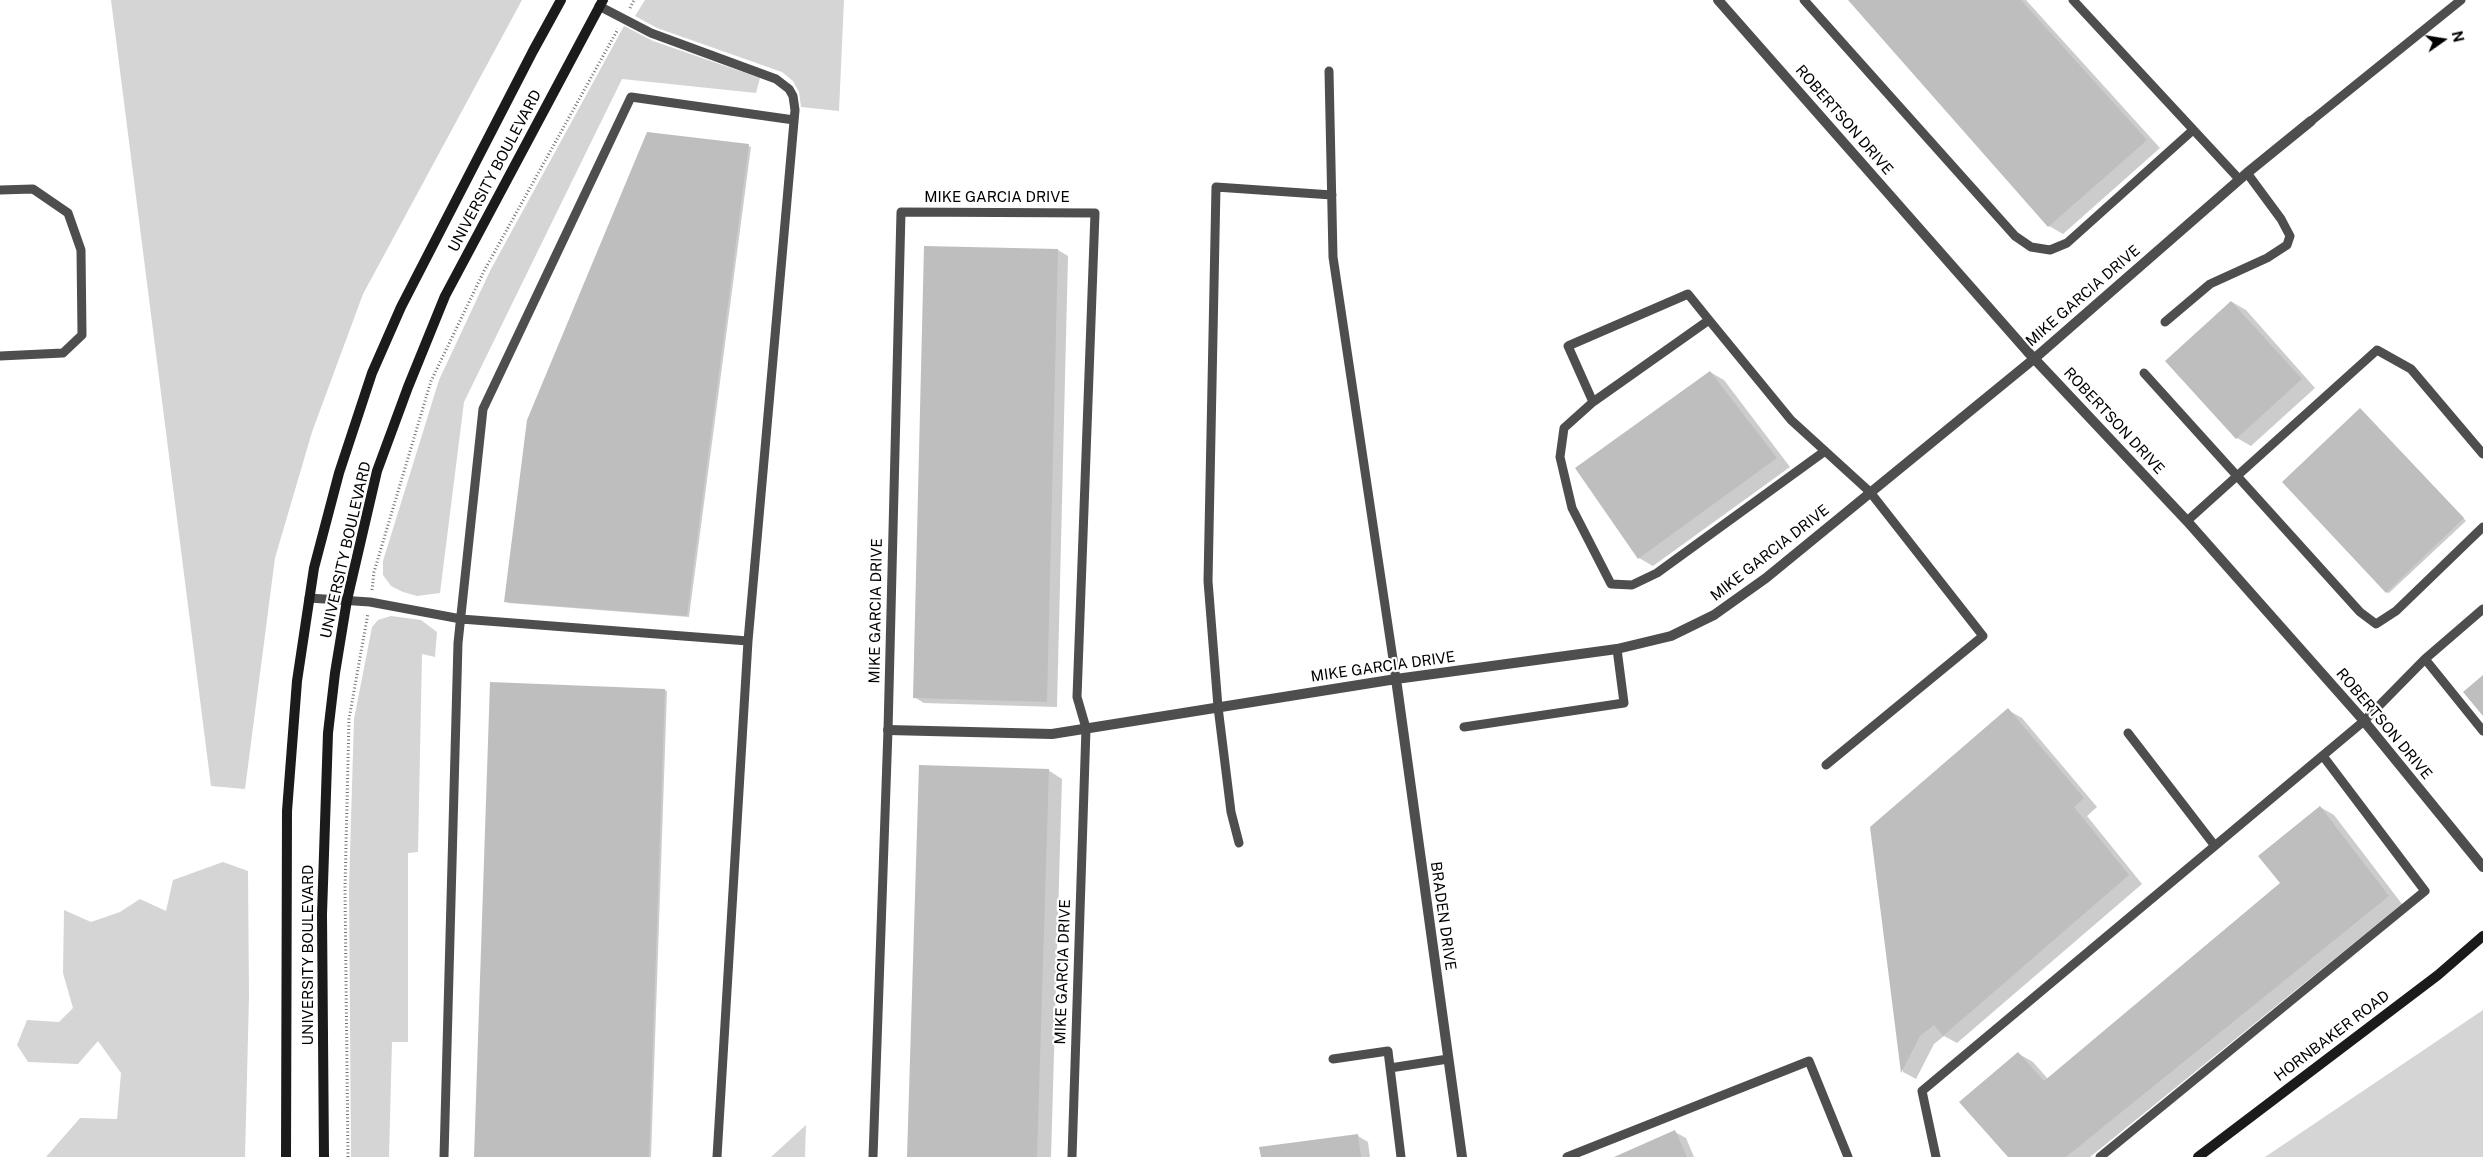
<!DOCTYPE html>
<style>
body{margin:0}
#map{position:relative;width:2483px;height:1157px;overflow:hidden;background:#fff;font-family:"Public Sans",sans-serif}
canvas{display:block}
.north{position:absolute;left:2418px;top:15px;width:50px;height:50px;-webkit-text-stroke:4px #fff;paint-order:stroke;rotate:77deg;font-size:14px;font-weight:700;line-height:20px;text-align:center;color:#000}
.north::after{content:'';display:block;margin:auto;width:18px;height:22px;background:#000;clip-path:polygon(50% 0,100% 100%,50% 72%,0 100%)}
</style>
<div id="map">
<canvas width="2483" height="1157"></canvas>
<div class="north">N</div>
</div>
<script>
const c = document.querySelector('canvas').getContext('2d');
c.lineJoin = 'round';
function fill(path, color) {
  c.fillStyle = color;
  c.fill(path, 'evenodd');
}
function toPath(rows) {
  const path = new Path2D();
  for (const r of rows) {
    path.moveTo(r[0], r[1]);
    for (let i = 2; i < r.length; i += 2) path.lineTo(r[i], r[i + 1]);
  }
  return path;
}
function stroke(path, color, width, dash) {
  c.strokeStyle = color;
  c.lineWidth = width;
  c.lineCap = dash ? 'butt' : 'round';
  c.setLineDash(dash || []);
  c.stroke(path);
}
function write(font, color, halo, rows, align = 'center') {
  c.font = font + ' "Public Sans",sans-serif';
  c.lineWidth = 4.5;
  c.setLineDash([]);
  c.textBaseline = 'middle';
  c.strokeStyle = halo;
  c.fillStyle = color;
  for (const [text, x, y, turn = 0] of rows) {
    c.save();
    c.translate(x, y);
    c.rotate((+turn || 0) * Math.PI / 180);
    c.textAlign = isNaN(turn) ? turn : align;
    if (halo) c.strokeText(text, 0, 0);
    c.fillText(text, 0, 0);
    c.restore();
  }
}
fill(toPath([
 [111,0,522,0,363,294,312,432,275,558,245,789,211,786],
 [645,0,844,0,839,111,801,107,799,92,793,81,782,72,657,28,635,16],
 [624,26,653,41,760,78,756,93,622,79,464,402,440,593,417,596,403,592,391,586,383,575,383,561,439,380,491,269],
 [391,616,421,620,437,632,435,657,422,654,418,852,408,853,408,1042,392,1042,389,1157,351,1157,349,887,354,719,372,627,378,620],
 [223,862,248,871,249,997,245,1157,46,1157,80,1118,117,1119,121,1073,98,1041,78,1064,28,1062,17,1045,27,1020,59,1022,73,1008,63,973,64,910,91,922,120,912,140,899,166,911,173,880],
 [2483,1010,2483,1157,2265,1157],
 [806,1125,805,1157,771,1157]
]), '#d5d5d5');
fill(toPath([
 [1849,0,2026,0,2160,148,2063,234,2049,226],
 [748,146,751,147,689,617,508,603,505,601],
 [926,247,1058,250,1068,256,1057,707,924,703,914,697],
 [2232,302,2246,310,2315,388,2251,446,2237,438,2167,361],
 [1710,372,1724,380,1790,467,1653,566,1639,558],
 [2360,409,2466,521,2389,593,2386,592],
 [664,690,667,691,651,1157,475,1157],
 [2008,710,2022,718,2097,807,2087,816,2142,884,1957,1043,1944,1036,1934,1044,1916,1079,1903,1072,1872,828],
 [1048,770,1062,779,1051,1157,908,1157],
 [2320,807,2334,815,2402,904,2090,1157,2010,1157,2019,1054,2033,1062,2048,1079,2282,883],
 [1675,1132,1686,1138,1694,1157,1617,1157],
 [1358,1136,1368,1142,1370,1157,1262,1157]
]), '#0003');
fill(toPath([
 [1848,0,2021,0,2147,140,2048,227],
 [647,132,749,144,687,616,504,602,527,420],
 [924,246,1058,249,1047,702,913,698],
 [2231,301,2302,379,2236,439,2165,361],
 [1710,371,1777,458,1638,559,1575,468],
 [2360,408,2464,518,2386,593,2282,482],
 [2483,675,2483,716,2463,692],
 [490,682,665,689,649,1157,474,1157],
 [2008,708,2084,798,2074,807,2129,875,1943,1036,1934,1025,1920,1036,1901,1073,1870,827],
 [919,765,1049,769,1037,1157,907,1157],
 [2320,806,2389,896,2066,1157,2008,1157,1959,1102,2018,1052,2044,1081,2280,883,2258,856],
 [1675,1130,1687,1157,1614,1157],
 [1358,1134,1361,1157,1261,1157,1259,1147]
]), '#bebebe');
stroke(toPath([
 [630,8,634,0],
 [372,590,374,572,431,381,484,271,618,29],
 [348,1157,345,888,349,719,368,613]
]), '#707070', 3, [1, 2.5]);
stroke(toPath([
 [1804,0,2015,236,2031,247,2050,250,2067,243,2193,130],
 [2073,0,2239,179],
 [599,6,651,33,776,79,789,89,793,96,795,110,748,641],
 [1329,71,1333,257,1396,679],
 [2311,121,2461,0],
 [0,190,33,189,68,213,81,250,82,335,63,353,0,356],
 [1709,320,1593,402,1568,346,1688,294,1709,320,1791,420,1870,492,1983,636,1826,765],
 [2165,322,2210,284,2267,258,2287,245,2290,236,2281,219,2247,173],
 [2144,373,2360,612,2376,624,2396,611,2483,527],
 [1593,402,1564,428,1560,457,1572,508,1611,584,1632,585,1657,573,1825,451],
 [2187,521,2377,350,2411,369,2483,454],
 [309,598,370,602,461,619,748,641,717,1157],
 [2425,659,2483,731],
 [1464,727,1624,703,1617,649],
 [2128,733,2215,846],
 [1239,843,1231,812,1218,707,1208,581,1216,187,1332,195],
 [1333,1059,1388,1051,1401,1157],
 [1390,1068,1448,1059],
 [444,1157,458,643,483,409,631,97,794,120],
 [873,1157,888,730,901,212,1095,213,1077,697,1086,728,1072,1157],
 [1567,1157,1809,1061,1848,1157],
 [1936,1157,1922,1091,2364,721,2425,659,2483,609],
 [2100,1157,2425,891,2323,756]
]), '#4e4e4e', 9);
stroke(toPath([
 [1396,679,1462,1157],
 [888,730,1052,734,1396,679,1617,649,1671,636,1714,615,1766,578,2035,358,2247,173,2311,121]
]), '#4e4e4e', 10);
stroke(toPath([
 [1718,0,2027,351,2187,521,2364,721,2483,867]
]), '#4e4e4e', 10);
stroke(toPath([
 [286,1157,287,811,297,681,314,568,339,473,372,373,401,307,533,51,561,0],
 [324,1157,322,914,328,733,335,673,347,600,377,471,408,387,445,296,603,0],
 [2198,1157,2438,975,2483,936]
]), '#1b1b1b', 10);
write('15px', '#000', '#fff', [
 ["ROBERTSON DRIVE",1844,120,49],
 ["UNIVERSITY BOULEVARD",495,171,-62],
 ["MIKE GARCIA DRIVE",997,197],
 ["MIKE GARCIA DRIVE",2083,296,-41],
 ["ROBERTSON DRIVE",2114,421,47],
 ["UNIVERSITY BOULEVARD",346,550,-77],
 ["MIKE GARCIA DRIVE",1770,553,-38],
 ["MIKE GARCIA DRIVE",876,611,-89],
 ["MIKE GARCIA DRIVE",1383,667,-8],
 ["ROBERTSON DRIVE",2384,724,50],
 ["BRADEN DRIVE",1443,916,82],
 ["UNIVERSITY BOULEVARD",308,955,-90],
 ["MIKE GARCIA DRIVE",1063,972,-88],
 ["HORNBAKER ROAD",2332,1036,-37]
]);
</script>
